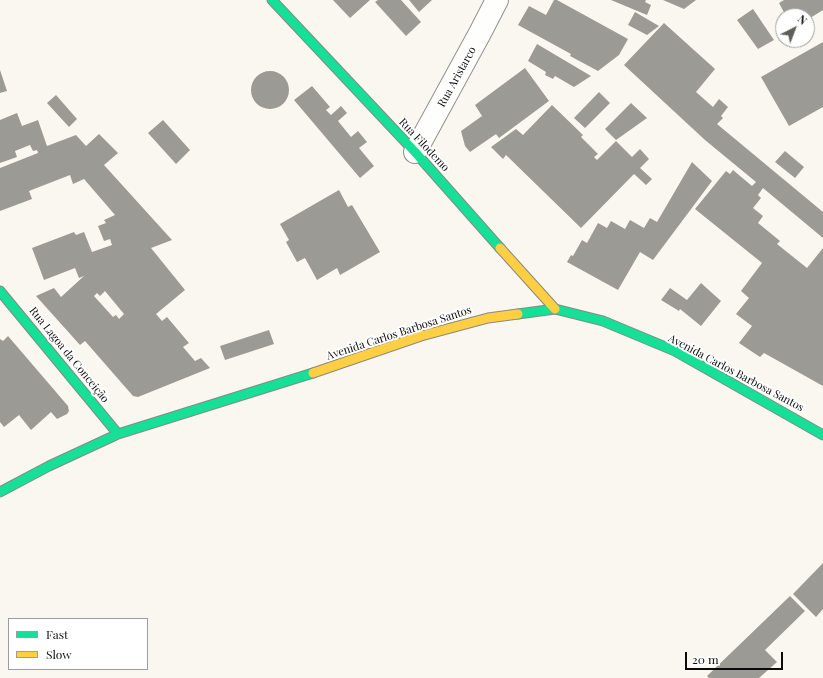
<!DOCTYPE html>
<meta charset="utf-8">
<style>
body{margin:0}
#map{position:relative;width:823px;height:678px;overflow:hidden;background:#f9f7ef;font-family:"Playfair Display",serif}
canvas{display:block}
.legend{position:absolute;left:8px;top:618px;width:140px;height:52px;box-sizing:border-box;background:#fff;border:1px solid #9d9d9d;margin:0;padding:5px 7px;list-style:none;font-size:12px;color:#0b0b0b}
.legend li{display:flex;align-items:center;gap:8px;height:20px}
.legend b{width:20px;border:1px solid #9d9d9d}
.north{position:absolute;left:775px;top:8px;width:40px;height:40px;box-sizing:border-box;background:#fff;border:1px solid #9d9d9d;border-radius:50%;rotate:42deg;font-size:11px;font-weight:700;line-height:16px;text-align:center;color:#0b0b0b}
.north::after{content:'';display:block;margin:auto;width:14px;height:18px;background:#5e5e5b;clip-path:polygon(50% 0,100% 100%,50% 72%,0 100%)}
.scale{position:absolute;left:685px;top:652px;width:98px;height:18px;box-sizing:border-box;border:2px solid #0b0b0b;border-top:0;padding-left:5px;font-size:12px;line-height:14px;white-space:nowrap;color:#0b0b0b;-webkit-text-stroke:3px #fff;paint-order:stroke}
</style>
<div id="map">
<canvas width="823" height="678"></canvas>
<ul class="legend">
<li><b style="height:5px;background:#16e098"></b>Fast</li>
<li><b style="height:5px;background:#ffcf43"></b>Slow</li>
</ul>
<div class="north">N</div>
<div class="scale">20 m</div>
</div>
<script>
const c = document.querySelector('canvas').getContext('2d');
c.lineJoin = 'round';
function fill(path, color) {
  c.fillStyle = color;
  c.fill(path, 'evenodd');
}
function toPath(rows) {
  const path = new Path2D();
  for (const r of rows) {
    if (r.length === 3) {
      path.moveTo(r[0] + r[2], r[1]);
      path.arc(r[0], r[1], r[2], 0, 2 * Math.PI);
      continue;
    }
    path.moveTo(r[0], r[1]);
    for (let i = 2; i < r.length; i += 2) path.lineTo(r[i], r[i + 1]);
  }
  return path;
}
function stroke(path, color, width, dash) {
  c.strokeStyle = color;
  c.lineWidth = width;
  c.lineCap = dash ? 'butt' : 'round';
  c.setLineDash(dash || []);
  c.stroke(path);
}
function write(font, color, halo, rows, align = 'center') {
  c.font = font + ' "Playfair Display",serif';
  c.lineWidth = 4;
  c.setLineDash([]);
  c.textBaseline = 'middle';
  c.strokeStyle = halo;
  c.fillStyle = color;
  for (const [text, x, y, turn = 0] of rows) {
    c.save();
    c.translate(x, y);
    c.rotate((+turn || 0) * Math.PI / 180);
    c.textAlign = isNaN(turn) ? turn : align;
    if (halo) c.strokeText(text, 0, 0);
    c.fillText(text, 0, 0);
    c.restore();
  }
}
fill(toPath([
 [333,0,370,0,350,18],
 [378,0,401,0,421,22,406,36,375,2],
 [409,0,432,0,419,12],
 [554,0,557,0,628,39,619,55,598,71,570,56,571,54,518,25,529,6,546,15],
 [611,0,646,0,645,2,651,5,647,15],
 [663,0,696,0,684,9],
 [784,0,823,0,823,10,807,20,807,16,786,16,779,3],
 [753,9,774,40,758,49,737,20],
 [635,12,659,26,647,35,628,25],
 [664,23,715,69,696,92,713,107,719,99,728,107,721,116,723,118,717,124,823,212,823,238,763,188,758,195,761,198,753,208,763,216,758,223,780,241,777,244,807,268,823,248,823,386,764,353,760,357,739,343,752,326,736,314,749,298,741,291,762,263,695,209,726,171,730,174,733,170,752,186,756,182,705,140,624,65],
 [823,42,823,107,789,126,761,77],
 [537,44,591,76,574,87,555,76,553,79,545,75,546,72,528,61],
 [525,68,549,101,499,138,496,134,470,152,465,146,461,131,482,116,475,105],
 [0,70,7,91,0,93],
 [270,90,19],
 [312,86,330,107,326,110,331,115,341,106,347,113,338,121,351,137,358,131,367,142,359,148,374,166,360,178,294,100],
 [599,92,610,103,585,128,574,118],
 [56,95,77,119,69,127,47,103],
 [631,103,647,118,616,140,605,129],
 [552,105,583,135,581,137,598,154,594,157,597,160,616,141,632,157,640,149,649,159,640,168,652,179,646,185,634,174,581,228,506,155,503,159,491,147,516,129,523,135],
 [17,113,22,126,38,120,47,146,76,135,86,146,99,134,118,153,104,165,172,240,151,248,185,290,156,314,162,321,167,317,189,343,183,347,195,361,201,358,210,368,138,397,133,396,85,341,80,345,36,296,54,288,61,297,84,276,79,278,75,268,44,280,32,248,74,232,76,235,84,232,92,252,112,245,110,239,104,241,98,226,106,223,104,220,115,215,84,179,73,184,70,175,29,191,32,199,0,211,0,168,38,153,37,150,33,151,30,145,15,151,17,157,0,163,0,120],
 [105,291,124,314,119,319,116,315,113,317,94,296,97,293,100,296],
 [163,120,190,150,176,164,148,133],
 [785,151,804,167,795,178,775,162],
 [692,162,712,181,653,260,640,252,618,290,567,262,571,255,573,256,582,240,587,243,598,223,607,228,611,221,625,229,630,220,644,228,650,218,657,222],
 [339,190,348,207,352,205,380,252,340,275,337,268,317,280,305,258,297,262,286,242,289,240,280,224],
 [701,283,721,301,701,326,680,309,679,311,661,300,670,288,687,300],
 [269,330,274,344,225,360,220,346],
 [8,336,68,406,69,411,67,414,57,419,51,412,31,430,19,415,4,427,0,422,0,339,3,341],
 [823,563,823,609,816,617,793,594],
 [790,596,805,611,765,650,777,662,759,678,709,678,707,676]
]), '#9c9a95');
const street = toPath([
 [415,152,480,33,497,0]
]);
const fast = toPath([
 [272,0,415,152,500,248],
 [0,291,118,434],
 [518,314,555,309,603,321,675,351,823,435],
 [0,492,49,466,118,434,313,373]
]);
const slow = toPath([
 [500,248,555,309],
 [313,373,421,336,488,318,518,314]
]);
stroke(street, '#92918e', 24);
stroke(fast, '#898884', 11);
stroke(slow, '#898884', 11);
stroke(street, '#fefefd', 22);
stroke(fast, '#16e098', 9);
stroke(slow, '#ffcf43', 9);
write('11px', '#0b0b0b', '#fff', [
 ["Rua Aristarco",457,77,-61],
 ["Rua Filodemo",424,145,47],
 ["Avenida Carlos Barbosa Santos",399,333,-18],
 ["Rua Lagoa da Conceição",69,355,51],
 ["Avenida Carlos Barbosa Santos",736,373,28]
]);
</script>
